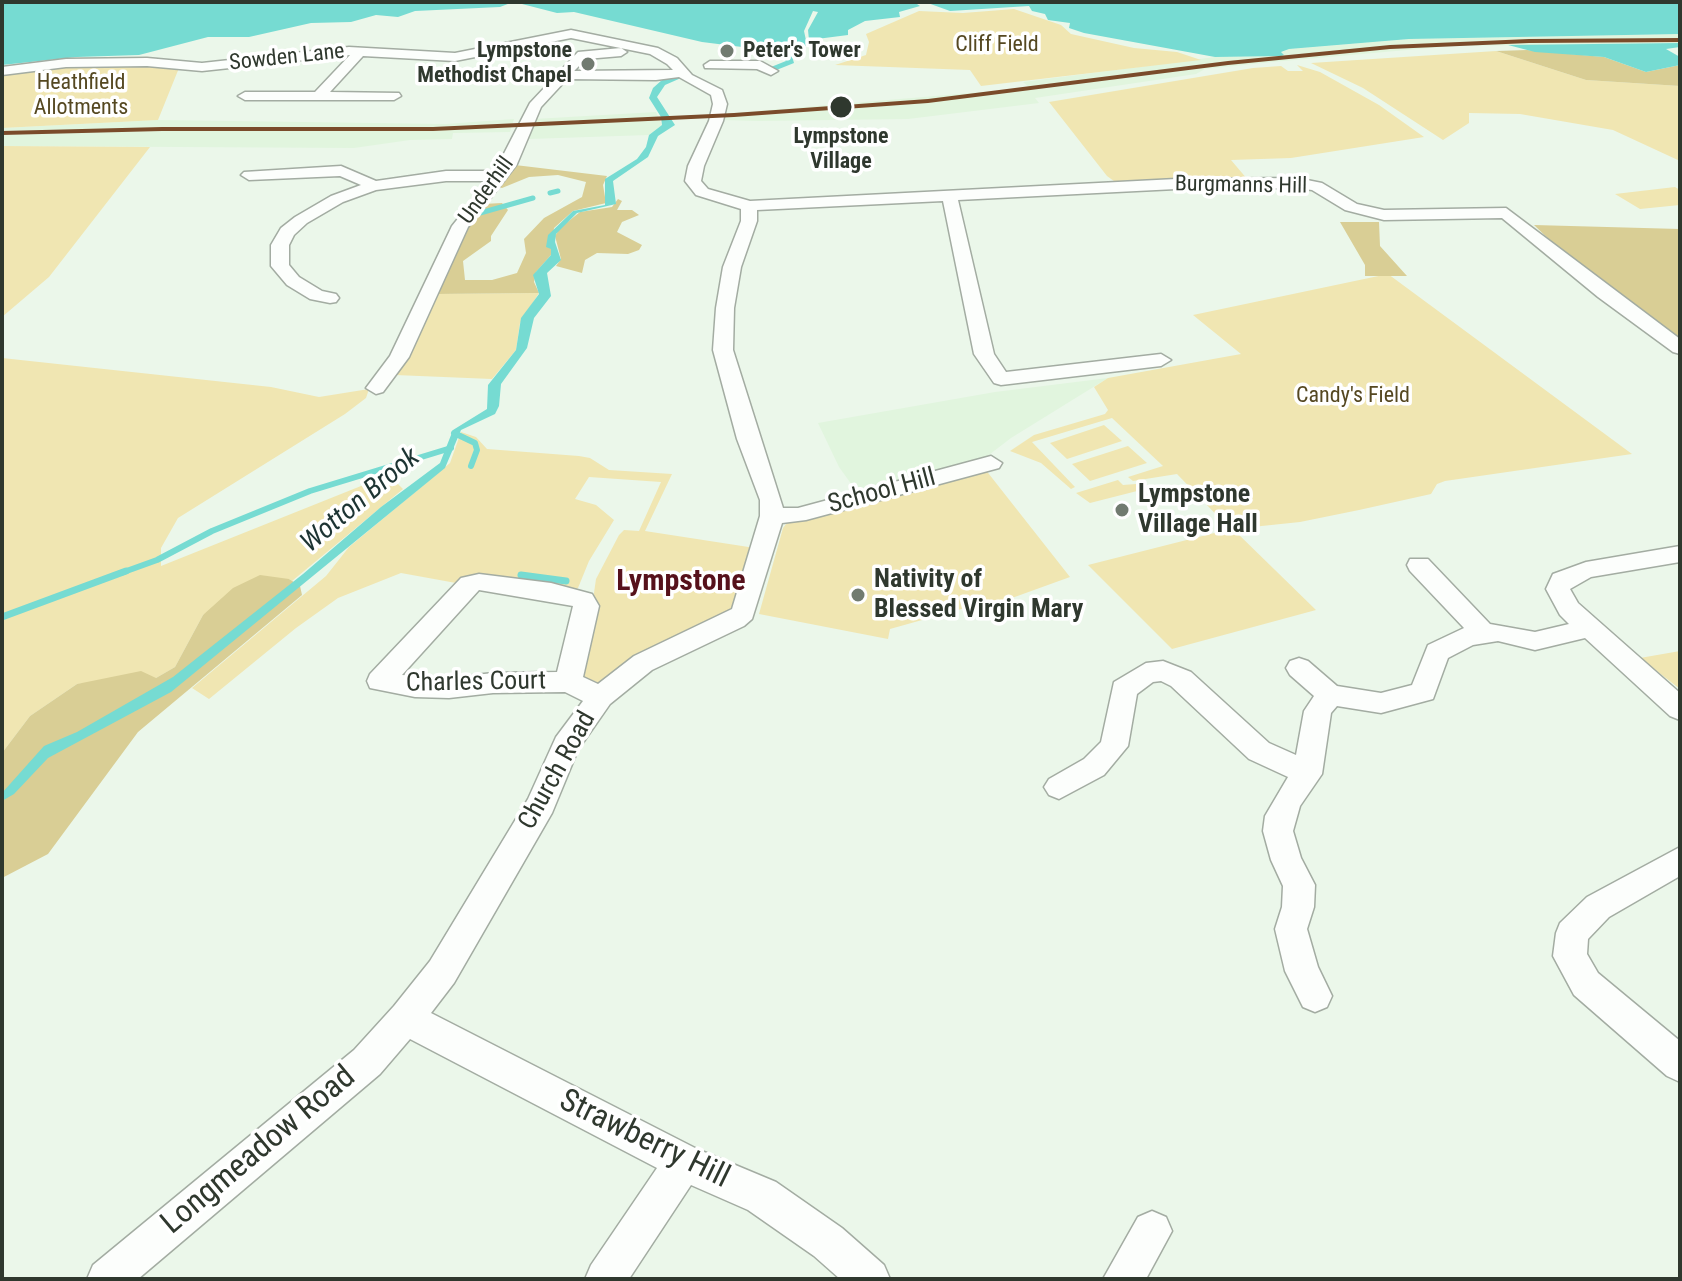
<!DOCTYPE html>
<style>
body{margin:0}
#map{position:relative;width:1682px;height:1281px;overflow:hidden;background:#ebf7ea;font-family:"Roboto Condensed",sans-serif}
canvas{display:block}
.frame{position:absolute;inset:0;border:4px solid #2f382e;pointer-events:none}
</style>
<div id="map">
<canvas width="1682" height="1281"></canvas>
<div class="frame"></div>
</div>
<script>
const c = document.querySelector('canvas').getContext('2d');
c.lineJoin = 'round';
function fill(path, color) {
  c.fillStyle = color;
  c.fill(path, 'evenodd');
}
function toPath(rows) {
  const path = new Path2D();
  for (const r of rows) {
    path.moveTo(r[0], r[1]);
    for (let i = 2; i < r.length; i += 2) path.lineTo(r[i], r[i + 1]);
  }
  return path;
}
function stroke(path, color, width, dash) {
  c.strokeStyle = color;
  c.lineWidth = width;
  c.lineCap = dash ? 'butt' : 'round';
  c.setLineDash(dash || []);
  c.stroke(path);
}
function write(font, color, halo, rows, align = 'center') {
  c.font = font + ' "Roboto Condensed",sans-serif';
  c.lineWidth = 7;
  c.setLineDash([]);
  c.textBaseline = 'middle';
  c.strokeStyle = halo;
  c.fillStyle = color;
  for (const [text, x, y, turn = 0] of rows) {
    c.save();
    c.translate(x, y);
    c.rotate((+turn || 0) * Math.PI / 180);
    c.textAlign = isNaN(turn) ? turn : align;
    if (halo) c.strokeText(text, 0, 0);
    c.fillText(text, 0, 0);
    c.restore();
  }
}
fill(toPath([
 [1680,34,1680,43,1452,46,1272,62,1205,69,1196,74,1035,98,1039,103,908,119,758,121,722,120,722,114,1030,88,1023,82,1215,57,1281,56,1280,53,1289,49,1409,39],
 [656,112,662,125,649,135,529,139,534,119],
 [514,119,510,132,453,133,452,139,410,140,354,148,2,146,2,128,158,120,446,124],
 [1108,378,1011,438,981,461,907,476,908,479,857,492,839,467,818,423,995,392]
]), '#e1f5de');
fill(toPath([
 [1014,9,1061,25,1071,34,1134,48,1177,52,1201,60,981,86,970,70,835,65,866,55,869,42,866,34,919,11,963,13],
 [1496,51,1586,80,1680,86,1680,161,1613,130,1520,114,1469,113,1469,123,1443,140,1363,88,1311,63],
 [1297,65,1320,72,1379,105,1424,137,1291,158,1231,160,1248,180,1118,184,1107,176,1049,102,1253,68,1281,66,1288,71,1303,71],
 [135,66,179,68,158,120,2,128,2,75,59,67],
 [2,146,150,147,49,277,2,317],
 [1675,187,1680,190,1680,205,1640,209,1615,194],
 [1388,274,1632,454,1445,481,1437,484,1431,494,1359,510,1300,522,1233,529,1316,610,1172,649,1088,565,1230,529,1177,474,1133,481,1128,477,1163,466,1112,418,1032,442,1075,487,1071,489,1041,463,1010,451,1034,435,1105,414,1108,410,1094,387,1108,378,1241,354,1193,315],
 [539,293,520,323,516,350,492,379,395,375,435,294],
 [2,358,271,387,319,397,369,389,366,398,345,414,178,518,161,548,161,566,376,480,393,479,403,489,292,581,289,579,203,615,175,667,156,678,77,684,30,716,2,753],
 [1104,425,1122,441,1067,459,1050,443],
 [461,432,476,437,487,449,579,456,590,458,609,470,672,474,645,531,755,548,733,610,607,681,599,683,582,676,596,579,619,535,624,530,639,531,661,482,589,477,575,499,596,505,614,520,589,561,578,588,572,593,465,578,456,583,401,573,338,598,296,628,209,699,192,688,326,576,349,547,450,463],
 [1128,446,1147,463,1090,481,1072,464],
 [985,469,1070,577,976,611,972,606,890,629,888,639,759,614,783,528,790,519],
 [1118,480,1123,485,1136,484,1141,490,1090,503,1076,493],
 [1680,651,1680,689,1640,658]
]), '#f0e6b2');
fill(toPath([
 [1527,50,1604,57,1646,72,1680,65,1680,86,1586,80,1496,51],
 [515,165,607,176,603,185,606,203,573,211,554,228,551,255,536,272,534,282,539,293,435,294,467,226,483,204,502,203,508,210,491,236,491,241,463,261,465,280,492,280,517,273,526,253,524,239,544,218,582,197,586,182,558,175,529,177,502,188,494,187],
 [618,199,622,201,617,210,632,210,639,215,622,222,617,232,642,245,639,250,628,254,597,253,585,260,582,273,556,266,561,259,555,236,560,228,580,212,612,207],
 [1340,222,1379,222,1380,246,1407,276,1365,276,1365,265],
 [1534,225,1680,229,1680,340,1607,295],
 [260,575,289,579,300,586,302,595,138,732,48,854,2,878,2,753,30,716,77,684,141,671,156,678,175,667,203,615,233,588]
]), '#d9ce95');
fill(toPath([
 [2,2,513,2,500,7,415,11,398,17,376,15,351,22,311,23,249,37,208,37,139,55,77,57,2,65],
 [528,2,921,2,917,4,920,6,899,12,900,17,865,21,848,30,848,35,809,40,808,30,818,12,813,11,804,31,807,45,791,53,794,63,774,71,771,67,786,61,774,51,702,42,574,12,557,13,522,4],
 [925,2,1680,2,1680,34,1409,39,1289,49,1281,52,1284,55,1281,56,1215,57,1084,33,1069,28,1070,23,1048,20,1045,14,1032,11,1029,6,950,11],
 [1680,43,1680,47,1666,49,1680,57,1680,65,1646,72,1604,57,1535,52,1508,45],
 [677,75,681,78,665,85,657,97,675,125,658,136,648,157,613,181,616,204,577,213,556,234,555,242,561,260,547,273,551,296,534,318,527,348,501,384,499,406,495,414,461,430,445,468,171,692,48,758,14,794,2,801,2,793,44,746,77,732,173,677,303,574,381,507,440,463,453,430,487,409,488,385,516,350,521,318,539,294,533,275,551,255,551,249,546,247,548,235,573,211,605,205,605,179,637,159,646,147,649,135,662,125,661,117,649,98,653,88,662,80]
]), '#76dbd2');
stroke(toPath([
 [550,193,558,191],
 [473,215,533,198]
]), '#76dbd2', 5);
stroke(toPath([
 [454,433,475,443,477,450,471,466],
 [121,573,157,560,212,531,310,491,451,448]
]), '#76dbd2', 6);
stroke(toPath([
 [521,575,566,581],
 [2,617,126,571]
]), '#76dbd2', 7);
const minor = toPath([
 [571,30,658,48,677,58,692,75,722,90,727,104,723,121,704,166,701,181,708,189,750,201,1176,179,1297,178,1322,183,1357,204,1384,210,1506,208,1680,339,1680,354,1673,352,1598,297,1502,218,1384,220,1345,210,1312,190,1297,188,1176,189,958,200,994,354,1006,372,1161,354,1171,360,1161,366,1001,385,994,383,974,354,943,201,757,210,757,221,741,267,734,308,733,350,783,508,798,508,991,456,1002,463,999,468,806,520,782,523,752,619,744,626,652,670,610,704,578,750,552,813,454,983,431,1013,697,1149,776,1182,842,1228,884,1265,890,1279,840,1279,814,1256,748,1210,691,1185,629,1279,585,1279,591,1265,657,1168,410,1039,380,1074,138,1279,87,1279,93,1265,354,1050,394,1006,430,961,528,799,556,737,583,701,565,692,493,693,449,698,415,697,370,688,367,681,370,674,461,578,479,574,551,583,592,594,599,606,583,677,598,684,634,656,732,609,760,516,760,500,737,439,713,350,716,308,723,267,741,221,741,209,696,195,685,181,688,166,709,121,713,104,711,95,679,77,656,80,567,79,541,107,517,164,468,227,409,357,383,392,376,394,366,388,390,356,452,226,488,181,446,181,376,190,343,202,307,223,294,235,289,245,289,265,299,277,322,291,336,294,339,298,336,302,330,303,310,299,287,285,271,266,271,245,281,228,295,217,331,196,361,185,340,176,249,180,241,175,244,172,341,166,376,181,446,171,495,171,530,103,578,52,621,48,627,52,621,56,586,59,574,71,673,70,667,64,650,54,571,38,455,61,363,56,330,92,399,93,401,96,394,100,245,100,238,96,245,92,315,92,350,55,202,71,147,66,66,67,2,75,2,67,66,59,147,58,202,63,349,47,455,53,571,30],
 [479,590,573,606,557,672,493,673,449,678,402,675,479,590],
 [710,61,760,61,778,71,771,75,757,69,705,68,704,65,710,61],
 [1680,546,1680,562,1591,577,1570,589,1578,603,1680,693,1680,720,1670,716,1585,638,1535,650,1498,641,1473,645,1448,658,1433,699,1381,713,1337,706,1331,713,1322,774,1300,806,1293,831,1301,858,1315,885,1314,907,1307,929,1318,967,1332,996,1327,1007,1315,1012,1303,1007,1285,971,1275,929,1282,907,1283,886,1271,860,1263,831,1265,816,1288,777,1249,759,1171,686,1161,681,1153,682,1137,694,1128,746,1104,775,1059,799,1049,795,1044,787,1049,779,1084,759,1101,742,1114,682,1146,663,1163,661,1191,672,1269,743,1296,755,1304,711,1314,696,1290,675,1286,668,1290,661,1299,658,1308,661,1337,686,1381,693,1412,685,1428,645,1464,628,1410,571,1407,565,1410,559,1428,559,1490,624,1535,632,1569,624,1560,615,1546,589,1553,574,1586,562,1680,546],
 [1680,847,1680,876,1609,917,1588,939,1587,954,1598,973,1680,1041,1680,1082,1667,1076,1574,995,1553,956,1556,933,1560,923,1587,897,1680,847],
 [1152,1211,1166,1217,1172,1231,1146,1279,1103,1279,1138,1217,1152,1211]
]);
stroke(minor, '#a3aca2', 3);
fill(minor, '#fcfefc');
fill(toPath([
 [1680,38,1680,42,1529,43,1390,49,1228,65,928,103,734,117,433,131,162,131,2,135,2,131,162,127,433,127,734,113,928,99,1228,61,1390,45,1529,39,1680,38]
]), '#7a4b2a');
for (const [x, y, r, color] of [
 [727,51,8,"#717b70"],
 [588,64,8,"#717b70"],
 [841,107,12,"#2f382e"],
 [1122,510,8,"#717b70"],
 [858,595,8,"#717b70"]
]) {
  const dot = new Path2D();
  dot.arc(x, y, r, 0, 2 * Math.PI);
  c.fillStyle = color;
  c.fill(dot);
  stroke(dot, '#fff', 3);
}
write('22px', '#554821', '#fff', [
 ["Cliff Field",997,45],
 ["Heathfield",81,83],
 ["Allotments",81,108],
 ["Candy's Field",1353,396]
]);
write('bold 22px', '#2f382e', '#fff', [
 ["Lympstone",572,51],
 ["Methodist Chapel",572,76],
 ["Peter's Tower",743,51,"left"]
], 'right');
write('22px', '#2f382e', '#fff', [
 ["Sowden Lane",287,58,-6],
 ["Burgmanns Hill",1241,186,1],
 ["Underhill",487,191,-54]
]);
write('bold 22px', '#2f382e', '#fff', [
 ["Lympstone",841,137],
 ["Village",841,162]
]);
write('26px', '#2f382e', '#fff', [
 ["School Hill",882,492,-15],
 ["Charles Court",476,683,-1],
 ["Church Road",558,771,-61]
]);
write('bold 26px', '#2f382e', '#fff', [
 ["Lympstone",1138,495],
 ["Village Hall",1138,525],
 ["Nativity of",874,580],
 ["Blessed Virgin Mary",874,610]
], 'left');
write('italic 28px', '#1d3433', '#fff', [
 ["Wotton Brook",361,501,-40]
]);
write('bold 30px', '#56111b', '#fff', [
 ["Lympstone",681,582]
]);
write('32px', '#2f382e', '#fff', [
 ["Strawberry Hill",644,1140,26],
 ["Longmeadow Road",259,1151,-40]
]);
</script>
